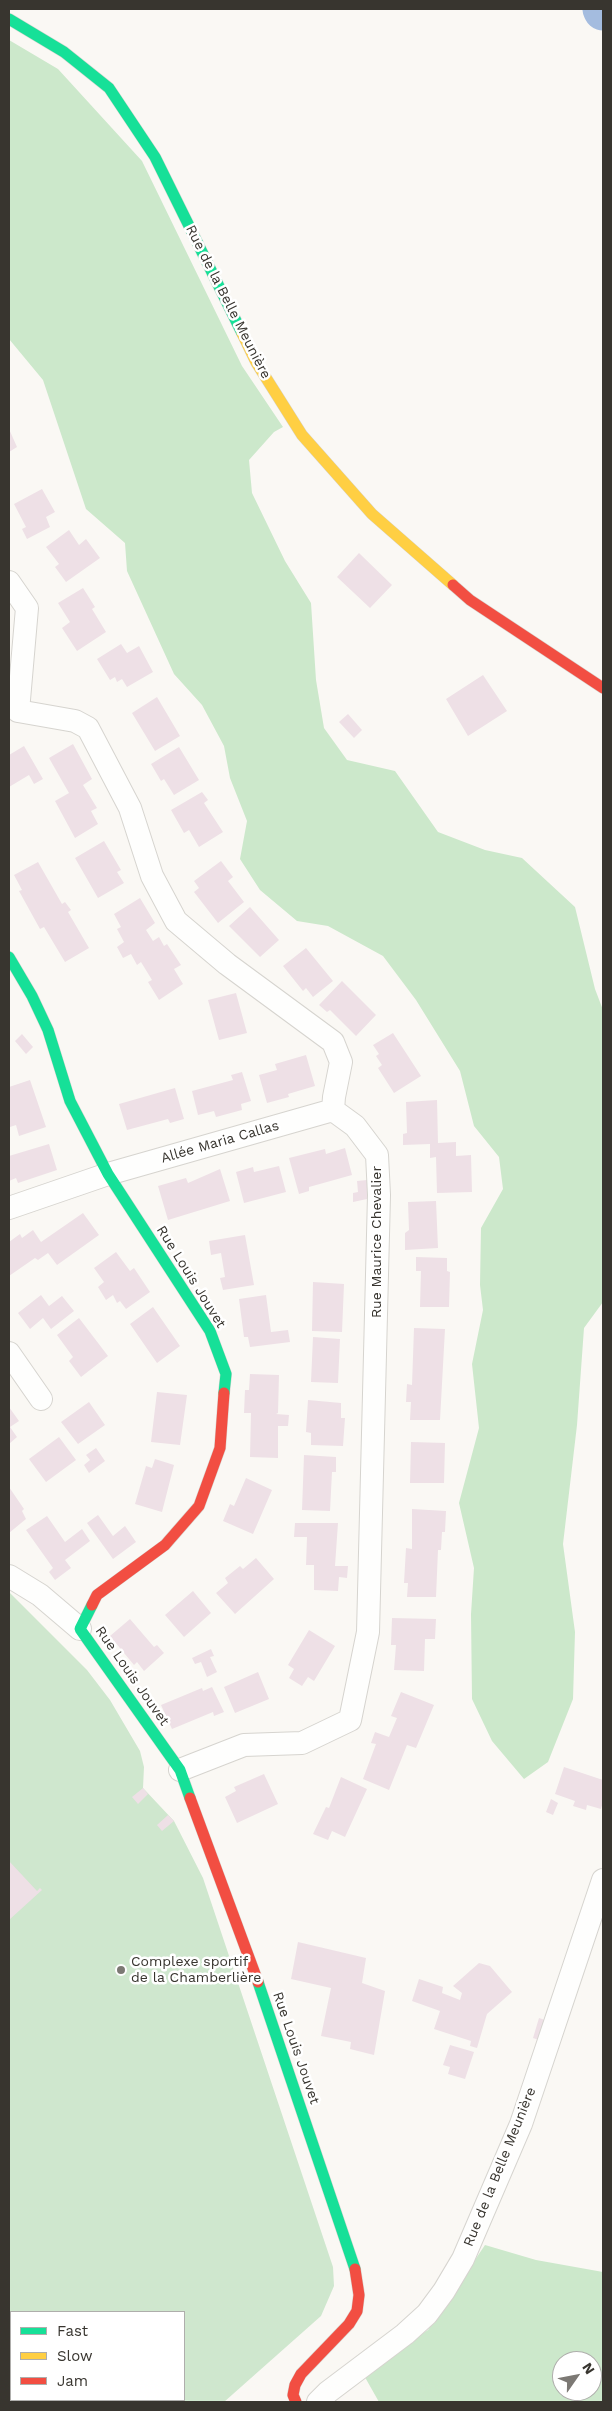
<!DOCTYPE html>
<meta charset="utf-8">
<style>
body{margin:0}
#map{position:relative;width:612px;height:2411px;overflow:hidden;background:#faf8f4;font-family:"Work Sans",sans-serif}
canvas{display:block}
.frame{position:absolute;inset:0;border:10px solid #38352f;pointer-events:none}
.legend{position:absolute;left:10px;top:2311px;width:175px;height:90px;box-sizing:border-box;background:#fff;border:1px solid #afaeac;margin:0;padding:6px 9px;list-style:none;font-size:15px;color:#38352f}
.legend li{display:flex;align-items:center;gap:10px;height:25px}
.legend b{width:25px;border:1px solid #afaeac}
.north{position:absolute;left:552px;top:2351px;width:50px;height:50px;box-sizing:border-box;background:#fff;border:1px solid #afaeac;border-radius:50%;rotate:57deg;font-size:14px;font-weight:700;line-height:20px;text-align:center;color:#38352f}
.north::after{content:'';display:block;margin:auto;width:18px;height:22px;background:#7c7974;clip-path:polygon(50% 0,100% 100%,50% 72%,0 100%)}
</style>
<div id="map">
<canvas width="612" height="2411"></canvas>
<div class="frame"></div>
<ul class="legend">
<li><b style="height:6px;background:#16e098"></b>Fast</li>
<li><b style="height:6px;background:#ffcf43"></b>Slow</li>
<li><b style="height:6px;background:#f24e42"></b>Jam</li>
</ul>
<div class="north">N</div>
</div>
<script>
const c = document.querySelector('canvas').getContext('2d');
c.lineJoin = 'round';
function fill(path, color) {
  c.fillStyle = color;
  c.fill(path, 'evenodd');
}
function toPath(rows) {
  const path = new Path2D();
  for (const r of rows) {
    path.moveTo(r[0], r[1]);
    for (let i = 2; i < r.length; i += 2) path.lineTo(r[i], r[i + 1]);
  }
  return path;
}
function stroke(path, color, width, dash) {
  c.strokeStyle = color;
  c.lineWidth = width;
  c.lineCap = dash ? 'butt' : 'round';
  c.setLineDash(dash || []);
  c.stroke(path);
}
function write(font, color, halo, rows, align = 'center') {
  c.font = font + ' "Work Sans",sans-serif';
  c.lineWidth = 5;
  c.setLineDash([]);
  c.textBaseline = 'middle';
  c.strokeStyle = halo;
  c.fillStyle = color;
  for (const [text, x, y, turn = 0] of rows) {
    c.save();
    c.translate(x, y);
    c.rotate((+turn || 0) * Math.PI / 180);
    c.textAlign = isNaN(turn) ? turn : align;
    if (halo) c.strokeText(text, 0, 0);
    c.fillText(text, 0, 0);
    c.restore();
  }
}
fill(toPath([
 [9,1592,87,1670,110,1700,140,1751,144,1767,143,1788,174,1821,203,1878,333,2267,334,2286,321,2316,224,2402,9,2402],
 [11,2312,184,2312,184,2400,11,2400]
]), '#cfe7ce');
fill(toPath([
 [9,40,58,69,142,161,242,366,283,427,274,432,249,460,252,493,285,561,311,603,316,680,324,728,347,760,395,771,438,832,485,850,522,858,575,907,595,989,603,1010,603,1302,584,1328,577,1425,563,1544,575,1632,573,1699,548,1762,524,1779,492,1741,472,1699,471,1614,474,1568,459,1503,479,1428,472,1364,483,1310,480,1285,481,1228,503,1189,499,1157,474,1126,460,1071,416,1000,383,956,328,926,297,921,260,890,240,859,247,821,230,778,224,746,202,705,174,674,127,571,125,543,86,509,43,380,9,339],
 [485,2245,536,2260,603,2272,603,2402,379,2402,362,2372,428,2330],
 [562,2361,592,2361,592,2391,562,2391]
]), '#cce8cb');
stroke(toPath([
 [602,9,603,11]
]), '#a4bcdf', 39);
fill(toPath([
 [9,429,17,447,9,452],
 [42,489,55,512,46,517,50,527,27,539,22,529,26,527,14,504],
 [69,530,79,545,86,539,100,558,66,582,55,567,59,564,46,547],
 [359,553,392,585,370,608,337,577],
 [83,588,95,607,92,609,106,632,77,651,62,628,70,622,58,603],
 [121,644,127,653,139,646,153,672,127,687,122,679,117,682,115,677,110,680,97,659],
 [483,675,507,711,468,736,446,699],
 [157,697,180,736,155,751,132,713],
 [348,714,362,730,354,738,339,722],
 [73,744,92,779,83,785,97,808,91,811,98,824,75,838,55,801,69,793,49,758],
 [24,746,43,779,34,784,29,775,9,787,9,755],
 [179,747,199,780,174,795,164,779,161,781,151,764],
 [202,792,208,800,204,803,223,832,199,847,189,830,184,833,171,810],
 [104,841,121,870,117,872,124,883,98,898,75,858],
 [221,861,233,877,228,881,244,902,218,923,194,892,199,888,194,881],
 [38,862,62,904,65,902,71,910,68,912,89,948,65,962,44,927,40,929,19,891,22,890,14,875],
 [140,898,155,923,146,930,153,941,159,937,164,946,167,944,181,965,174,969,183,984,159,1000,148,982,152,980,141,962,137,965,131,954,123,958,117,947,124,942,117,929,121,927,114,914],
 [250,907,279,940,260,957,229,926],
 [306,948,333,981,313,997,306,988,303,991,283,966],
 [342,981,376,1015,356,1036,330,1010,327,1012,319,1005],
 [236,993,247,1033,219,1040,208,1000],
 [393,1033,421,1076,394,1093,378,1068,382,1065,376,1056,379,1054,373,1045],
 [22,1034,33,1047,26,1054,15,1041],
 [306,1055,315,1086,288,1094,289,1097,267,1103,259,1075,277,1070,275,1064],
 [242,1072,251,1101,241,1104,242,1110,216,1117,214,1111,198,1115,192,1091,233,1080,231,1075],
 [30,1080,46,1127,19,1136,16,1125,10,1127,9,1124,9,1087],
 [175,1088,184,1119,170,1123,168,1119,127,1130,119,1104],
 [437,1100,438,1143,456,1142,456,1156,471,1155,472,1192,437,1193,436,1157,430,1158,430,1144,403,1145,403,1134,407,1133,406,1102],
 [49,1144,57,1170,18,1183,16,1178,9,1181,9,1156],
 [345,1148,352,1175,309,1187,309,1191,299,1194,289,1158,325,1149,326,1154],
 [279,1166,286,1192,244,1203,236,1172,253,1167,254,1172],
 [220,1169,230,1201,168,1220,158,1186,186,1178,188,1183],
 [367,1180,367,1199,353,1202,353,1193,358,1192,357,1181],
 [436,1201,438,1248,405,1250,405,1233,409,1230,408,1202],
 [83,1213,99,1235,57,1265,48,1253,38,1260,35,1258,9,1276,9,1242,20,1234,22,1238,33,1230,41,1242],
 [245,1235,254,1285,223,1290,220,1278,225,1277,221,1253,211,1255,209,1241],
 [116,1252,130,1271,134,1268,150,1292,126,1309,120,1301,117,1303,113,1295,106,1300,98,1287,104,1282,94,1268],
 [416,1257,447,1258,447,1271,450,1272,449,1307,420,1307,421,1271,416,1271],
 [313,1282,344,1284,342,1332,312,1331],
 [41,1295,49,1306,62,1296,74,1311,51,1329,43,1318,30,1329,18,1313],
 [266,1295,271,1332,288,1330,290,1342,250,1347,248,1337,244,1337,239,1299],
 [153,1307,180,1346,157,1363,130,1324],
 [79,1318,108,1356,81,1377,69,1361,73,1357,57,1335],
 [414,1328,445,1329,440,1420,410,1420,411,1402,406,1402,407,1384,412,1385],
 [313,1337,340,1339,338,1383,311,1382],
 [250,1374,279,1375,278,1413,276,1414,289,1415,288,1426,278,1426,278,1458,250,1457,251,1413,244,1413,245,1390,249,1390],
 [157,1392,187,1395,180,1445,151,1442],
 [308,1400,341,1403,341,1418,345,1418,343,1446,311,1445,311,1433,306,1432],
 [89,1402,105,1425,78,1444,61,1422],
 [9,1407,19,1421,10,1427,17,1437,9,1444],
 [59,1437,76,1460,46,1482,29,1459],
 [411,1442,445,1443,444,1483,410,1483],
 [96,1448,105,1461,89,1473,84,1465,90,1460,86,1455],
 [304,1455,336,1457,336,1472,332,1472,330,1511,302,1510],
 [155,1459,174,1465,162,1512,135,1504,146,1466,152,1468],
 [246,1478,272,1490,253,1534,223,1521,230,1504,234,1506],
 [9,1487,24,1509,22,1511,26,1519,9,1533],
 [412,1509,446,1511,445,1532,442,1532,441,1550,438,1550,436,1597,407,1597,408,1583,404,1583,406,1548,412,1549],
 [98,1515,113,1536,125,1526,136,1542,113,1559,87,1523],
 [47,1516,65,1542,82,1529,90,1541,65,1560,71,1568,55,1580,49,1572,53,1568,26,1530],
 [295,1523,338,1523,335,1566,348,1566,347,1578,339,1577,338,1591,314,1590,314,1565,306,1565,307,1537,294,1537],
 [256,1558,274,1579,235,1614,216,1593,228,1583,225,1578,240,1566,243,1569],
 [193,1591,211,1613,184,1637,165,1615],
 [392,1618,436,1619,435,1639,425,1639,424,1671,394,1670,396,1645,391,1645],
 [130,1619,154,1647,157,1645,164,1653,144,1671,137,1662,134,1665,110,1636],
 [309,1630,335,1646,314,1681,308,1677,302,1686,289,1678,294,1669,288,1665],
 [211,1649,214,1656,210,1657,217,1672,207,1677,201,1662,195,1664,192,1658],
 [258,1672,269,1699,235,1713,224,1687],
 [212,1687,224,1712,214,1716,213,1712,172,1729,161,1705,202,1688,203,1691],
 [401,1692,434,1705,416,1748,407,1745,389,1790,363,1779,376,1744,371,1743,375,1732,389,1737,397,1718,391,1716],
 [564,1767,603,1780,603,1802,601,1809,587,1805,586,1810,573,1806,575,1801,555,1794],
 [264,1774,278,1804,237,1823,225,1797,236,1791,234,1787],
 [341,1777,367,1789,345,1837,332,1831,328,1840,313,1834,326,1807,329,1808],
 [143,1788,148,1794,138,1804,132,1797],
 [551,1799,558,1803,553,1815,546,1812],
 [168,1815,174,1821,162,1831,157,1825],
 [9,1861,37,1891,40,1888,42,1890,9,1920],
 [298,1942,366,1958,362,1983,385,1991,374,2055,350,2049,351,2042,321,2036,331,1988,291,1979],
 [479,1963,490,1966,512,1992,487,2014,477,2048,470,2046,471,2041,434,2029,440,2011,412,2001,419,1979,443,1987,442,1993,460,2000,462,1993,453,1986],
 [539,2018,545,2020,539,2040,533,2038],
 [450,2045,474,2052,465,2079,448,2074,450,2067,443,2065]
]), '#eee0e6');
const street = toPath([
 [9,582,27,608,18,711],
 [18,711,75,721,88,728,130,808,152,876,176,921,227,964,333,1042,341,1062,334,1097,333,1110,355,1126,377,1155,379,1195,368,1632,350,1720,302,1743,244,1745,180,1770],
 [9,1208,108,1174,333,1110],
 [9,1353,41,1399],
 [9,1576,40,1595,80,1629],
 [318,2402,328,2392,405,2334,427,2314,444,2291,463,2259,521,2124,603,1880]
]);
const fast = toPath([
 [9,19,64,52,109,88,155,157,242,333],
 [9,957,32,996,48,1030,70,1101,108,1174,210,1331,226,1374,224,1393],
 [92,1605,80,1629,180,1770,190,1798],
 [258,1982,355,2269]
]);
const slow = toPath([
 [242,333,256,362,302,435,372,514,453,585]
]);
const jam = toPath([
 [453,585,470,600,603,688],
 [92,1605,97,1595,165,1545,199,1506,220,1448,224,1393],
 [190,1798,258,1982],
 [296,2402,293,2395,295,2385,301,2374,349,2324,357,2311,359,2295,355,2269]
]);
stroke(street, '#d6d4cf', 24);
stroke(fast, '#d6d4cf', 12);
stroke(slow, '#d6d4cf', 12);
stroke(jam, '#d6d4cf', 12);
stroke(street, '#fefefd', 22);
stroke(fast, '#16e098', 11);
stroke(slow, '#ffcf43', 11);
stroke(jam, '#f24e42', 11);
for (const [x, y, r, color] of [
 [121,1970,5,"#7c7974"]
]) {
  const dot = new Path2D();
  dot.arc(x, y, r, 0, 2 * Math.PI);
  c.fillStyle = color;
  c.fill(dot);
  stroke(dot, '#fff', 2);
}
write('14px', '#38352f', '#fff', [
 ["Rue de la Belle Meunière",228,302,63],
 ["Allée Maria Callas",220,1142,-16],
 ["Rue Maurice Chevalier",377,1242,-90],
 ["Rue Louis Jouvet",191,1277,58],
 ["Rue Louis Jouvet",132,1676,55],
 ["Rue Louis Jouvet",296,2048,71],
 ["Rue de la Belle Meunière",500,2167,-68]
]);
write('14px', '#38352f', '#fff', [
 ["Complexe sportif",131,1962],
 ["de la Chamberlière",131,1978]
], 'left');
</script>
